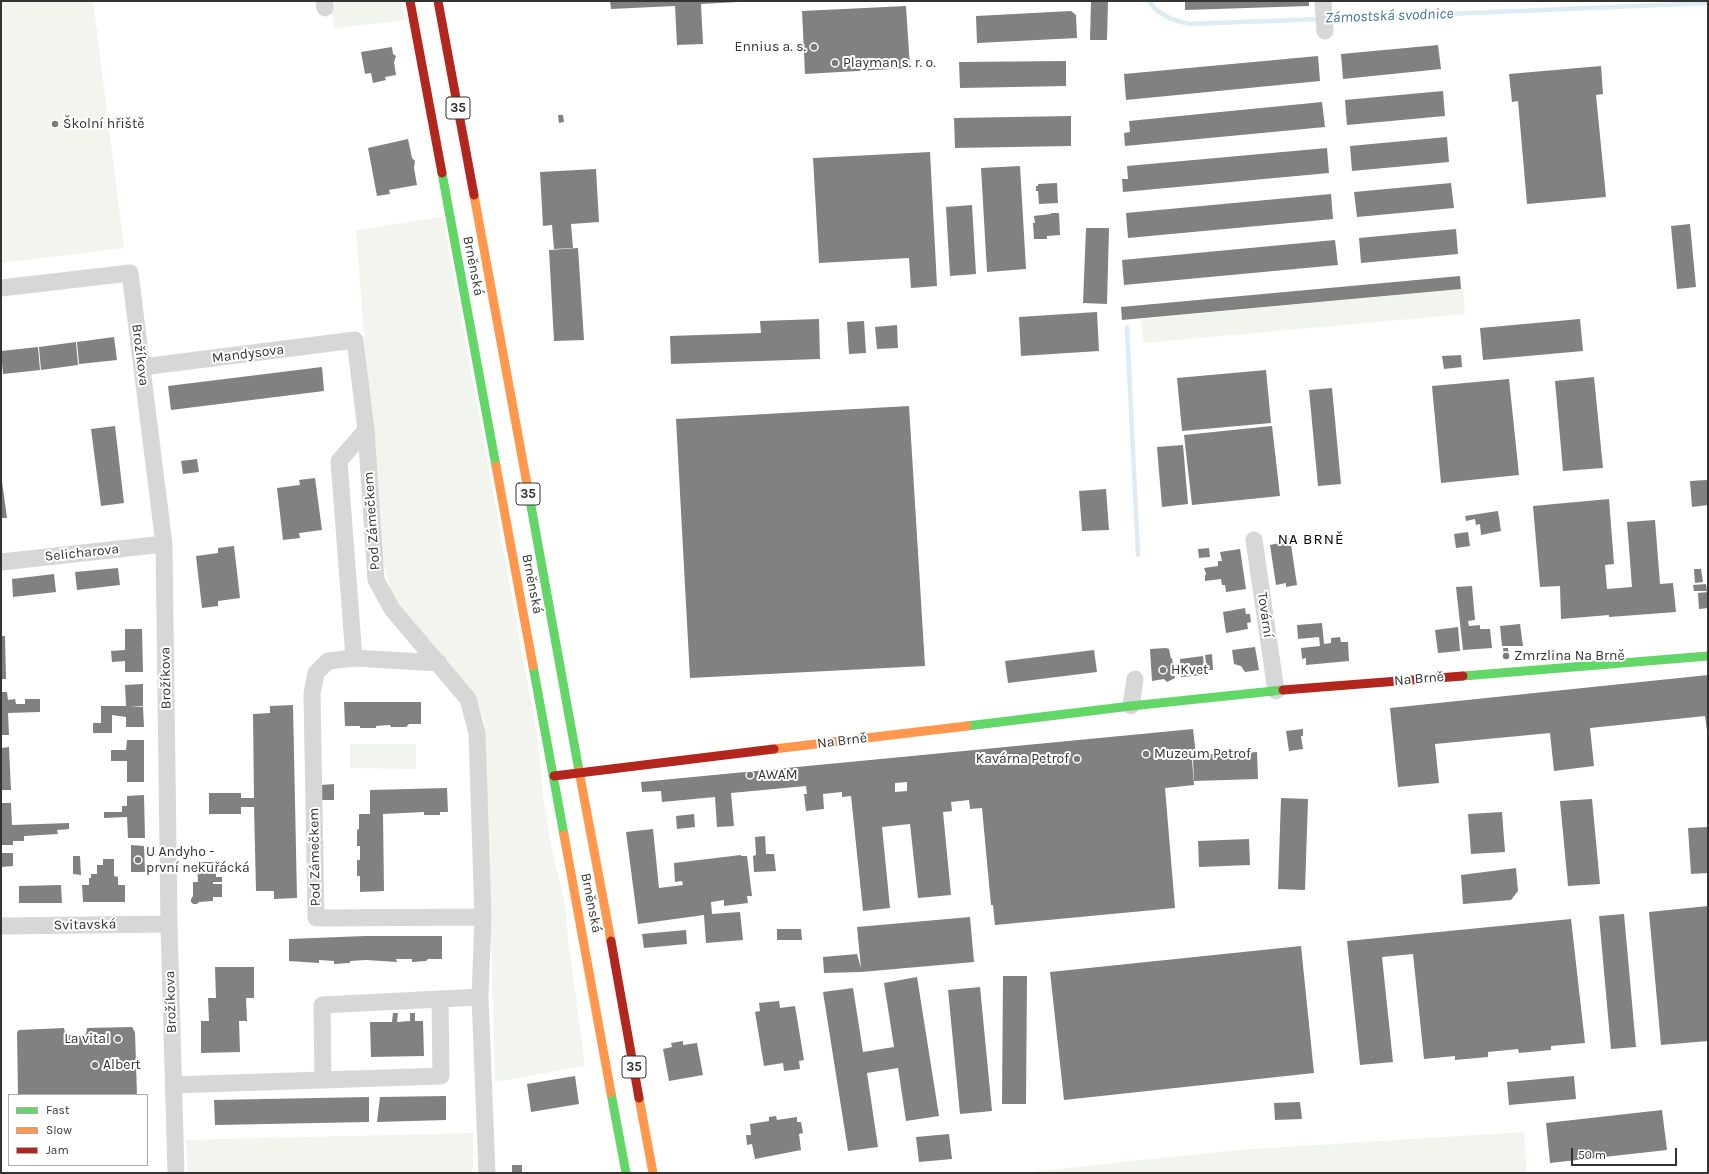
<!DOCTYPE html>
<meta charset="utf-8">
<style>
body{margin:0}
#map{position:relative;width:1709px;height:1174px;overflow:hidden;background:#fff;font-family:Karla,sans-serif}
canvas{display:block}
.frame{position:absolute;inset:0;border:2px solid #333;pointer-events:none}
.legend{position:absolute;left:8px;top:1094px;width:140px;height:72px;box-sizing:border-box;background:#fff;border:1px solid #adadad;margin:0;padding:5px 7px;list-style:none;font-size:12px;color:#333}
.legend li{display:flex;align-items:center;gap:8px;height:20px}
.legend b{width:20px;border:1px solid #adadad}
.scale{position:absolute;left:1571px;top:1148px;width:106px;height:18px;box-sizing:border-box;border:2px solid #333;border-top:0;padding-left:5px;font-size:12px;line-height:14px;white-space:nowrap;color:#333;-webkit-text-stroke:3px #fff;paint-order:stroke}
</style>
<div id="map">
<canvas width="1709" height="1174"></canvas>
<div class="frame"></div>
<ul class="legend">
<li><b style="height:5px;background:#63d668"></b>Fast</li>
<li><b style="height:5px;background:#ff974d"></b>Slow</li>
<li><b style="height:5px;background:#b3261e"></b>Jam</li>
</ul>
<div class="scale">50 m</div>
</div>
<script>
const c = document.querySelector('canvas').getContext('2d');
c.lineJoin = 'round';
function fill(path, color) {
  c.fillStyle = color;
  c.fill(path, 'evenodd');
}
function toPath(rows) {
  const path = new Path2D();
  for (const r of rows) {
    path.moveTo(r[0], r[1]);
    for (let i = 2; i < r.length; i += 2) path.lineTo(r[i], r[i + 1]);
  }
  return path;
}
function stroke(path, color, width, dash) {
  c.strokeStyle = color;
  c.lineWidth = width;
  c.lineCap = dash ? 'butt' : 'round';
  c.setLineDash(dash || []);
  c.stroke(path);
}
function write(font, color, halo, rows, align = 'center') {
  c.font = font + ' Karla,sans-serif';
  c.lineWidth = 4;
  c.setLineDash([]);
  c.textBaseline = 'middle';
  c.strokeStyle = halo;
  c.fillStyle = color;
  for (const [text, x, y, turn = 0] of rows) {
    c.save();
    c.translate(x, y);
    c.rotate((+turn || 0) * Math.PI / 180);
    c.textAlign = isNaN(turn) ? turn : align;
    if (halo) c.strokeText(text, 0, 0);
    c.fillText(text, 0, 0);
    c.restore();
  }
}
fill(toPath([
 [1,1,93,1,124,248,1,263],
 [331,1,402,1,406,20,334,28],
 [443,217,537,734,543,795,551,845,565,905,568,938,585,1066,495,1082,485,722,471,691,392,595,381,554,356,230],
 [1463,289,1465,314,1144,343,1141,319],
 [350,744,416,744,416,769,350,768],
 [1524,1132,1527,1173,1020,1173,1237,1150],
 [473,1133,473,1173,188,1173,187,1168,186,1140]
]), '#f1f5ed');
stroke(toPath([
 [1149,1,1156,10,1171,19,1189,24,1321,19],
 [1328,19,1708,3],
 [1127,327,1138,555]
]), '#ddebf3', 4.5);
fill(toPath([
 [610,1,738,1,738,2,701,4,703,44,677,45,675,6,611,9],
 [1091,1,1108,1,1107,40,1090,40],
 [1185,1,1309,1,1309,6,1185,10],
 [906,6,910,68,805,74,802,11],
 [1071,11,1076,15,1077,38,977,43,976,16],
 [1438,45,1441,69,1343,79,1341,54],
 [392,47,393,54,396,56,394,62,396,75,385,77,386,80,373,83,371,73,365,74,361,52],
 [1318,56,1320,81,1126,100,1124,74],
 [1066,61,1066,86,960,88,959,62],
 [1601,66,1603,94,1596,95,1606,197,1527,204,1518,101,1512,102,1509,74],
 [1443,91,1445,116,1347,125,1345,100],
 [1322,102,1325,127,1125,146,1124,133,1130,132,1129,121],
 [558,115,563,115,564,122,559,123],
 [1071,116,1071,146,955,148,954,118],
 [1447,137,1449,162,1352,171,1350,146],
 [408,139,412,158,415,161,414,168,417,185,389,190,390,194,377,196,368,148],
 [1327,148,1329,173,1123,192,1122,179,1128,179,1127,166],
 [930,152,937,286,911,288,909,258,819,263,813,158],
 [1020,166,1026,269,987,272,981,168],
 [596,169,599,222,571,224,573,248,554,249,552,225,543,226,540,172],
 [1057,183,1058,203,1039,204,1038,191,1036,191,1036,186,1038,186,1038,184],
 [1451,183,1454,208,1357,217,1354,192],
 [1331,194,1333,219,1128,238,1126,213],
 [972,205,976,274,950,276,946,207],
 [1051,213,1059,213,1060,235,1047,236,1047,239,1034,239,1033,223,1035,223,1034,216,1051,214],
 [1690,224,1696,287,1677,289,1671,226],
 [1086,228,1109,228,1107,304,1083,303],
 [1456,229,1458,254,1361,263,1359,238],
 [1335,240,1338,265,1124,285,1122,260],
 [578,248,584,340,554,341,549,250],
 [1460,276,1461,289,1122,320,1121,307],
 [1097,312,1099,351,1021,356,1019,317],
 [819,319,820,359,671,364,670,336,761,333,760,321],
 [1580,319,1583,351,1483,360,1480,328],
 [864,321,866,353,849,354,847,322],
 [897,325,898,348,877,349,875,327],
 [114,337,117,360,79,364,77,342],
 [76,342,78,365,41,370,39,347],
 [38,347,40,370,3,374,1,351],
 [1461,355,1462,367,1444,369,1442,356],
 [322,367,324,391,171,410,168,386],
 [1266,370,1271,423,1182,431,1177,378],
 [1594,377,1603,468,1563,471,1555,381],
 [1509,379,1519,475,1441,483,1432,386],
 [1332,388,1341,484,1318,486,1309,390],
 [909,406,925,666,690,678,676,419],
 [115,426,124,503,101,506,91,429],
 [1272,426,1280,496,1192,505,1184,435],
 [1183,445,1188,504,1162,507,1157,447],
 [197,459,199,472,183,474,181,461],
 [1,474,7,518,1,518],
 [315,478,322,530,299,533,300,538,283,540,277,488,300,485,299,480],
 [1707,480,1708,505,1692,507,1690,481],
 [1106,489,1109,530,1082,531,1079,491],
 [1609,499,1614,564,1605,565,1607,589,1632,587,1627,522,1655,520,1660,584,1673,583,1676,612,1609,617,1609,615,1561,619,1560,586,1540,587,1533,506],
 [1498,511,1501,531,1481,535,1480,524,1476,525,1475,519,1466,521,1465,516],
 [1468,532,1470,546,1456,548,1454,534],
 [1290,538,1297,585,1286,587,1286,583,1276,585,1270,545,1280,543,1279,540],
 [234,546,240,598,218,601,218,606,202,608,196,556,218,553,218,548],
 [1209,548,1210,557,1199,558,1198,549],
 [1240,549,1246,589,1226,592,1225,585,1222,585,1221,579,1205,581,1205,576,1206,574,1204,568,1218,566,1218,561,1222,561,1220,552],
 [118,568,120,585,77,590,75,572],
 [1694,569,1701,569,1703,582,1695,583],
 [54,574,56,592,13,597,12,579],
 [1706,584,1707,591,1694,591,1693,585],
 [1472,586,1475,620,1468,621,1469,626,1480,625,1480,629,1490,629,1492,648,1463,650,1456,587],
 [1708,592,1708,608,1699,609,1698,593],
 [1245,608,1246,614,1250,614,1251,622,1247,623,1248,629,1226,633,1223,612],
 [1322,623,1324,644,1331,643,1331,638,1340,637,1341,642,1348,642,1349,661,1306,665,1306,658,1302,659,1301,648,1320,646,1319,637,1298,639,1297,625],
 [1520,624,1523,646,1502,646,1500,626],
 [1458,627,1460,651,1438,653,1435,630],
 [125,629,142,629,143,672,125,672,125,661,112,662,111,651,125,650],
 [1,636,5,636,6,679,1,679],
 [1255,647,1259,670,1245,672,1241,666,1234,664,1232,650],
 [1166,648,1169,649,1171,659,1172,658,1175,678,1167,682,1164,679,1152,681,1150,649],
 [1503,648,1508,648,1509,657,1504,657],
 [1094,650,1097,672,1008,683,1005,661],
 [1212,654,1213,670,1207,670,1205,655],
 [1203,656,1205,675,1181,677,1180,659],
 [1708,675,1708,738,1705,716,1590,728,1594,766,1554,771,1550,733,1435,744,1439,783,1398,787,1390,708],
 [143,684,143,706,130,706,143,707,144,727,126,727,126,717,112,715,112,733,93,733,93,723,101,723,101,706,126,706,125,685],
 [1,692,7,692,8,700,15,699,16,704,25,704,25,699,40,699,40,712,8,713,9,735,1,735],
 [344,702,421,702,421,724,409,724,406,727,391,727,390,725,376,726,376,728,360,728,360,726,345,726],
 [293,705,297,898,274,899,274,891,256,891,254,807,241,807,241,814,209,814,209,793,241,793,241,798,254,798,253,714,270,713,270,706],
 [1193,729,1196,755,1257,752,1258,779,1194,781,1193,759,1192,759,1194,785,1165,788,1175,908,995,925,993,905,991,905,982,808,970,809,969,800,951,802,952,811,943,812,951,895,918,898,910,824,882,827,890,908,863,911,851,796,842,797,842,792,823,794,824,809,806,811,804,794,807,794,806,786,731,793,734,826,717,827,715,797,662,802,661,791,642,792,641,782],
 [907,782,907,791,895,792,895,783],
 [1303,729,1303,736,1301,736,1303,749,1289,751,1286,731],
 [127,740,144,740,144,782,127,782,127,761,111,761,111,750,126,750],
 [9,747,11,790,1,790,1,748],
 [334,784,334,800,321,800,321,785],
 [447,788,448,812,440,812,440,815,424,815,424,812,383,814,384,891,360,892,360,876,357,876,357,860,360,860,360,846,357,846,357,830,359,829,359,814,370,814,370,790],
 [144,795,145,838,128,838,127,817,104,818,104,812,122,812,122,806,127,806,127,796],
 [1281,798,1308,799,1305,890,1278,889],
 [1592,799,1600,884,1568,886,1560,801],
 [1,803,11,803,12,825,69,823,69,829,57,830,58,834,24,836,24,841,13,841,13,845,1,845],
 [1502,812,1505,852,1471,854,1468,814],
 [694,814,695,827,677,829,676,816],
 [1708,827,1708,873,1691,874,1688,828],
 [653,829,659,888,683,885,682,881,675,882,674,863,741,855,741,856,747,856,752,896,747,896,748,903,724,906,724,900,711,902,712,914,740,912,743,940,706,943,704,915,638,924,626,832],
 [765,836,766,854,774,854,776,871,754,872,753,856,756,855,755,837],
 [1249,839,1250,865,1199,867,1198,841],
 [131,845,144,846,145,872,131,872],
 [1,853,13,853,13,866,1,867],
 [73,856,80,856,81,875,73,874],
 [103,859,114,859,114,876,118,877,118,885,125,885,125,902,83,902,82,885,89,885,89,878,91,878,91,874,97,874,97,865,103,865],
 [197,862,216,862,216,877,222,877,222,882,213,882,213,884,222,884,222,897,213,897,213,901,199,902,197,904,193,904,191,902,191,899,193,896,193,882,198,882],
 [1516,868,1518,891,1511,900,1463,904,1461,875],
 [61,885,62,903,19,903,19,886],
 [1708,906,1708,1041,1661,1045,1649,912],
 [1624,914,1636,1047,1611,1049,1599,916],
 [970,917,974,962,861,972,824,973,823,957,857,954,861,968,857,927],
 [1571,919,1585,1043,1551,1046,1551,1050,1519,1053,1518,1049,1488,1052,1488,1057,1455,1060,1455,1056,1424,1059,1413,954,1382,957,1393,1062,1360,1065,1347,941],
 [777,929,801,929,802,940,777,940],
 [686,930,687,944,644,948,642,934],
 [365,936,442,936,442,959,428,959,426,961,412,962,412,959,396,959,397,962,366,960,350,961,350,963,334,964,334,961,319,960,319,963,289,961,289,939],
 [1301,946,1314,1073,1064,1100,1050,972],
 [215,967,254,967,254,998,246,998,247,1021,239,1021,240,1052,201,1053,201,1021,209,1021,208,998,216,998],
 [1003,976,1027,976,1026,1104,1002,1104],
 [917,977,939,1116,906,1121,898,1068,867,1073,878,1147,848,1151,823,992,853,988,863,1052,894,1047,884,983],
 [980,987,992,1111,960,1114,948,990],
 [779,1001,780,1008,795,1006,804,1060,799,1061,800,1069,784,1071,783,1063,764,1066,755,1012,760,1011,759,1003],
 [393,1013,398,1013,397,1022,410,1021,410,1013,415,1013,415,1021,423,1021,424,1056,371,1057,370,1022,392,1022],
 [132,1027,135,1032,137,1095,18,1095,17,1032,19,1030,64,1028,65,1033,67,1035,80,1036,86,1034,87,1028],
 [683,1041,683,1045,697,1043,703,1075,669,1081,663,1049,672,1047,671,1043],
 [575,1076,579,1104,531,1112,527,1084],
 [1574,1076,1576,1099,1509,1105,1507,1082],
 [446,1096,446,1120,377,1122,380,1097],
 [369,1097,369,1122,215,1125,214,1100],
 [1300,1102,1302,1119,1275,1120,1274,1103],
 [1662,1110,1667,1150,1550,1163,1546,1123],
 [776,1116,777,1120,797,1117,797,1122,801,1122,803,1133,799,1134,801,1150,755,1159,752,1144,747,1145,746,1135,751,1135,750,1124,769,1121,769,1117],
 [949,1134,952,1159,919,1162,916,1137],
 [512,1165,522,1165,522,1173,512,1173]
]), '#818181');
stroke(toPath([
 [324,1,325,8],
 [1323,1,1325,31],
 [1,288,130,273,164,544,169,924,176,1173],
 [142,367,355,340,366,430,376,580,392,609,468,699,477,733,483,917,480,997,487,1173],
 [1254,540,1276,691],
 [1,562,164,544],
 [354,658,339,461,366,430],
 [439,663,354,658,328,661,316,673,312,693,316,918,483,917],
 [1131,706,1135,679],
 [1,926,169,924],
 [323,1080,322,1005,480,997],
 [173,1085,441,1076,440,999]
]), '#d7d7d7', 17);
stroke(toPath([
 [442,173,496,466],
 [529,495,579,771],
 [533,666,564,835],
 [1463,676,1708,656],
 [967,726,1131,706,1283,690],
 [611,1093,626,1173]
]), '#63d668', 9);
stroke(toPath([
 [474,195,529,495],
 [496,466,533,666],
 [774,749,967,726],
 [579,771,611,941],
 [564,835,611,1093],
 [639,1098,653,1173]
]), '#ff974d', 9);
stroke(toPath([
 [410,1,442,173],
 [438,1,474,195],
 [1283,690,1463,676],
 [554,776,774,749],
 [611,941,639,1098]
]), '#b3261e', 9);
for (const [x, y, r, color] of [
 [814,47,4,"#7a7a7a"],
 [835,63,4,"#7a7a7a"],
 [55,124,4,"#7a7a7a"],
 [1506,656,4,"#7a7a7a"],
 [1163,670,4,"#7a7a7a"],
 [1146,754,4,"#7a7a7a"],
 [1077,759,4,"#7a7a7a"],
 [750,775,4,"#7a7a7a"],
 [138,860,4,"#7a7a7a"],
 [118,1039,4,"#7a7a7a"],
 [95,1065,4,"#7a7a7a"]
]) {
  const dot = new Path2D();
  dot.arc(x, y, r, 0, 2 * Math.PI);
  c.fillStyle = color;
  c.fill(dot);
  stroke(dot, '#fff', 1.5);
}
for (const [x, y, w] of [
 [458,108,24],
 [528,494,24],
 [634,1067,24]
]) {
  const box = new Path2D();
  box.roundRect(x - w / 2, y - 11, w, 22, 3);
  c.fillStyle = '#fff';
  c.fill(box);
  stroke(box, '#333', 1);
}
write('bold 13px', '#333', null, [
 ["35",458,108],
 ["35",528,494],
 ["35",634,1067]
]);
write('14px', '#333', '#fff', [
 ["Ennius a. s.",806,47,"right"],
 ["Playman s. r. o.",843,63],
 ["Školní hřiště",63,124],
 ["Zmrzlina Na Brně",1514,656],
 ["HKvet",1171,670],
 ["Muzeum Petrof",1154,754],
 ["Kavárna Petrof",1069,759,"right"],
 ["AWAM",758,775],
 ["U Andyho -",146,852],
 ["první nekuřácká",146,868],
 ["La vital",110,1039,"right"],
 ["Albert",103,1065]
], 'left');
write('14px', '#333', '#fff', [
 ["Brněnská",473,266,79],
 ["Mandysova",248,354,-7],
 ["Brožíkova",140,355,83],
 ["Pod Zámečkem",372,521,-94],
 ["Selicharova",82,553,-6],
 ["Brněnská",532,584,79],
 ["Tovární",1265,615,82],
 ["Brožíkova",166,678,-91],
 ["Na Brně",1419,679,-5],
 ["Na Brně",842,741,-7],
 ["Pod Zámečkem",315,857,-91],
 ["Brněnská",591,903,79],
 ["Svitavská",85,925,-1],
 ["Brožíkova",171,1002,-92]
]);
write('italic 15px', '#3f7597', '#fff', [
 ["Zámostská svodnice",1389,16,-2]
]);
c.letterSpacing = '1px';
write('15px', '#000', '#fff', [
 ["NA BRNĚ",1311,540]
]);
c.letterSpacing = '0px';
</script>
